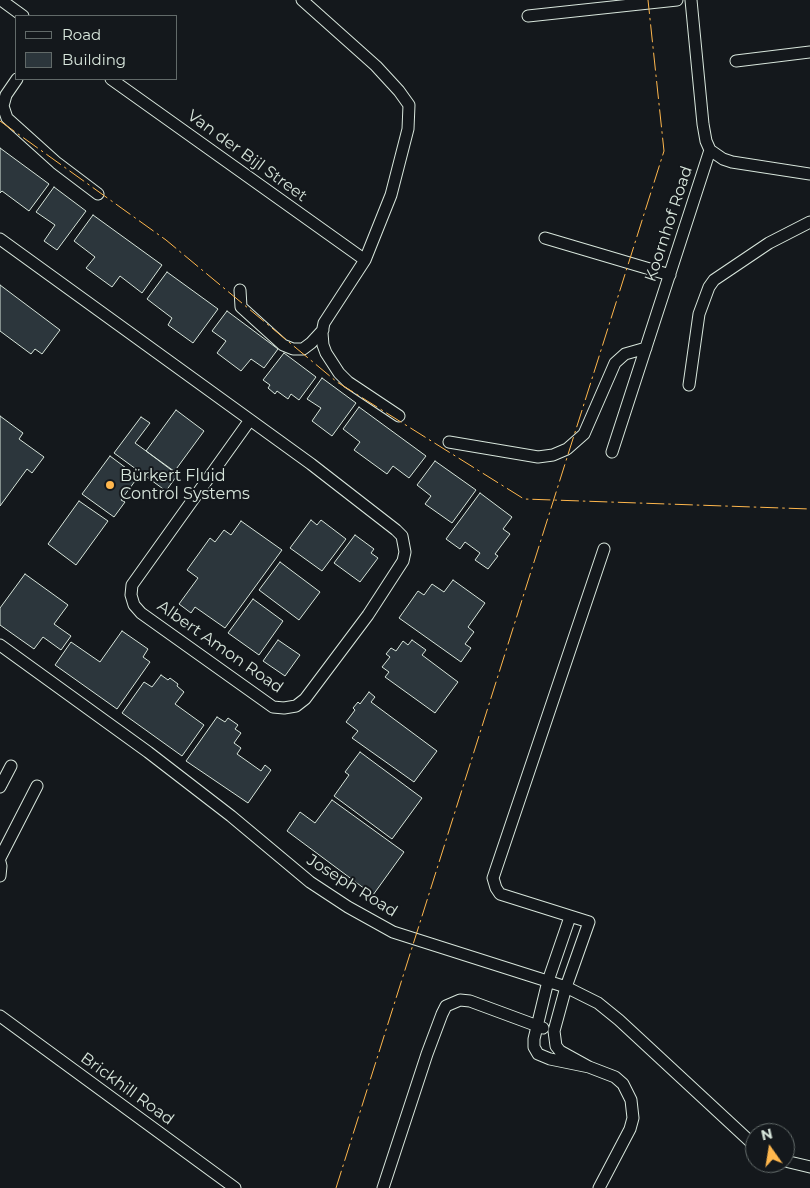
<!DOCTYPE html>
<meta charset="utf-8">
<style>
body{margin:0}
#map{position:relative;width:810px;height:1188px;overflow:hidden;background:#14181c;font-family:Montserrat,sans-serif}
canvas{display:block}
.legend{position:absolute;left:15px;top:15px;width:162px;height:65px;box-sizing:border-box;background:#14181c;border:1px solid #626a69;margin:0;padding:6px 9px;list-style:none;font-size:15px;color:#d8e6dc}
.legend li{display:flex;align-items:center;gap:10px;height:25px}
.legend b{width:25px;border:1px solid #626a69}
.north{position:absolute;left:745px;top:1123px;width:50px;height:50px;box-sizing:border-box;background:#14181c;border:1px solid #626a69;border-radius:50%;rotate:347deg;font-size:14px;font-weight:700;line-height:20px;text-align:center;color:#d8e6dc}
.north::after{content:'';display:block;margin:auto;width:18px;height:22px;background:#ffb74d;clip-path:polygon(50% 0,100% 100%,50% 72%,0 100%)}
</style>
<div id="map">
<canvas width="810" height="1188"></canvas>
<ul class="legend">
<li><b style="height:6px;background:#14181c"></b>Road</li>
<li><b style="height:14px;background:#2c363c"></b>Building</li>
</ul>
<div class="north">N</div>
</div>
<script>
const c = document.querySelector('canvas').getContext('2d');
c.lineJoin = 'round';
function fill(path, color) {
  c.fillStyle = color;
  c.fill(path, 'evenodd');
}
function toPath(rows) {
  const path = new Path2D();
  for (const r of rows) {
    path.moveTo(r[0], r[1]);
    for (let i = 2; i < r.length; i += 2) path.lineTo(r[i], r[i + 1]);
  }
  return path;
}
function stroke(path, color, width, dash) {
  c.strokeStyle = color;
  c.lineWidth = width;
  c.lineCap = dash ? 'butt' : 'round';
  c.setLineDash(dash || []);
  c.stroke(path);
}
function write(font, color, halo, rows, align = 'center') {
  c.font = font + ' Montserrat,sans-serif';
  c.lineWidth = 4;
  c.setLineDash([]);
  c.textBaseline = 'middle';
  c.strokeStyle = halo;
  c.fillStyle = color;
  for (const [text, x, y, turn = 0] of rows) {
    c.save();
    c.translate(x, y);
    c.rotate((+turn || 0) * Math.PI / 180);
    c.textAlign = isNaN(turn) ? turn : align;
    if (halo) c.strokeText(text, 0, 0);
    c.fillText(text, 0, 0);
    c.restore();
  }
}
const building = toPath([
 [0,148,49,184,29,211,2,191,0,193,0,148],
 [54,187,86,211,57,250,44,241,55,225,36,212,54,187],
 [93,215,162,265,142,293,120,276,112,287,86,268,95,257,74,241,93,215],
 [167,272,218,309,193,343,168,325,172,318,147,299,167,272],
 [0,285,60,330,42,354,35,349,31,354,0,331,0,285],
 [227,311,278,349,264,368,251,359,241,371,217,353,226,341,212,331,227,311],
 [284,353,316,377,299,400,291,394,288,399,277,391,275,394,268,388,270,385,263,380,284,353],
 [322,378,356,403,332,436,312,421,321,408,307,399,322,378],
 [359,407,426,456,409,478,393,466,387,474,354,450,360,442,343,429,359,407],
 [176,410,204,431,174,472,146,451,176,410],
 [0,416,23,433,19,439,44,457,32,473,27,469,0,506,0,416],
 [141,417,150,423,135,443,178,474,166,491,114,453,141,417],
 [110,456,138,477,121,500,125,502,114,517,82,494,110,456],
 [435,461,476,490,452,523,425,504,431,496,417,485,435,461],
 [480,493,512,517,503,529,510,534,495,554,498,556,488,569,475,560,480,553,465,542,460,549,446,539,480,493],
 [79,501,108,521,76,565,48,544,79,501],
 [311,520,317,525,321,520,346,539,322,571,290,548,311,520],
 [241,521,282,550,225,628,195,607,191,613,179,604,198,578,187,570,210,538,215,542,224,530,231,535,241,521],
 [355,535,374,549,371,553,378,558,360,582,334,563,355,535],
 [280,562,320,592,299,620,259,590,280,562],
 [25,574,68,605,54,624,71,636,61,650,43,637,34,649,0,625,0,608,25,574],
 [453,580,485,603,468,627,474,632,465,644,471,648,461,662,399,618,418,591,424,595,432,584,444,592,453,580],
 [253,599,283,621,259,655,228,633,253,599],
 [122,631,148,649,143,657,150,662,117,709,55,665,71,642,100,662,122,631],
 [278,640,300,655,285,676,263,661,278,640],
 [412,640,426,650,422,655,458,682,435,713,385,677,389,672,382,667,390,657,386,654,391,648,396,651,403,641,408,645,412,640],
 [161,675,168,680,170,678,178,684,177,686,184,692,175,704,204,725,182,756,122,713,144,682,152,687,161,675],
 [369,692,375,697,371,702,437,751,414,782,352,738,358,731,346,722,355,710,353,708,358,702,360,704,369,692],
 [217,717,225,722,228,718,238,725,235,729,241,733,234,743,241,748,237,754,261,771,265,765,271,770,248,803,186,761,217,717],
 [360,752,422,798,392,839,334,796,349,775,345,772,360,752],
 [332,800,404,852,373,895,287,831,300,812,315,823,332,800]
]);
fill(building, '#2c363c');
stroke(building, '#d8e6dc', 1);
const minor = toPath([
 [1,0,23,16],
 [302,0,376,66,399,91,409,105,408,129,391,195,365,260,324,323,322,333,323,345,326,353,339,373,348,382,399,416],
 [528,16,677,0],
 [736,61,810,52],
 [17,79,6,95,3,106,7,118,57,163,98,194],
 [111,79,365,260],
 [710,150,723,159,732,162,810,174],
 [545,238,670,275],
 [0,239,311,464,396,530,402,536,405,552,403,561,368,615,305,699,296,706,284,708,273,707,141,613,134,605,131,595,132,585,250,420],
 [240,290,241,307,283,345,293,349,303,349,311,343,323,330],
 [689,385,699,314,709,287,714,280,769,243,810,222],
 [449,442,538,457,553,455,567,449,584,434,615,363,625,354,646,348],
 [612,452,710,150,706,141,703,124,691,0],
 [0,645,148,752,231,816,310,882,348,907,393,932,566,987,598,1003,619,1020,755,1146],
 [0,787,11,766],
 [0,858,37,786],
 [0,862,1,866,0,876],
 [570,917,548,981,534,1039,534,1047,538,1054,550,1059,589,1067,615,1077,623,1084,631,1100,633,1118,630,1129,599,1188],
 [0,1016,235,1188],
 [589,1067,560,1051,556,1046,554,1031,566,987,589,922,500,894,496,888,493,878,604,549],
 [785,1161,810,1167],
 [383,1188,427,1054,442,1014,446,1006,460,1000,470,1001,543,1028]
]);
stroke(minor, '#d8e6dc', 13);
stroke(minor, '#14181c', 11);
stroke(toPath([
 [0,121,166,240,337,382,524,499,810,509],
 [336,1188,664,151,648,0]
]), '#ffb74d', 1, [18, 4, 2.5, 4]);
for (const [x, y, r, color] of [
 [110,485,5,"#ffb74d"]
]) {
  const dot = new Path2D();
  dot.arc(x, y, r, 0, 2 * Math.PI);
  c.fillStyle = color;
  c.fill(dot);
  stroke(dot, '#14181c', 2);
}
write('16px', '#d8e6dc', '#14181c', [
 ["Van der Bijl Street",247,156,36],
 ["Koornhof Road",669,224,-72],
 ["Albert Amon Road",220,647,35],
 ["Joseph Road",352,886,32],
 ["Brickhill Road",127,1089,36]
]);
write('16px', '#d8e6dc', '#14181c', [
 ["Bürkert Fluid",120,476],
 ["Control Systems",120,494]
], 'left');
</script>
